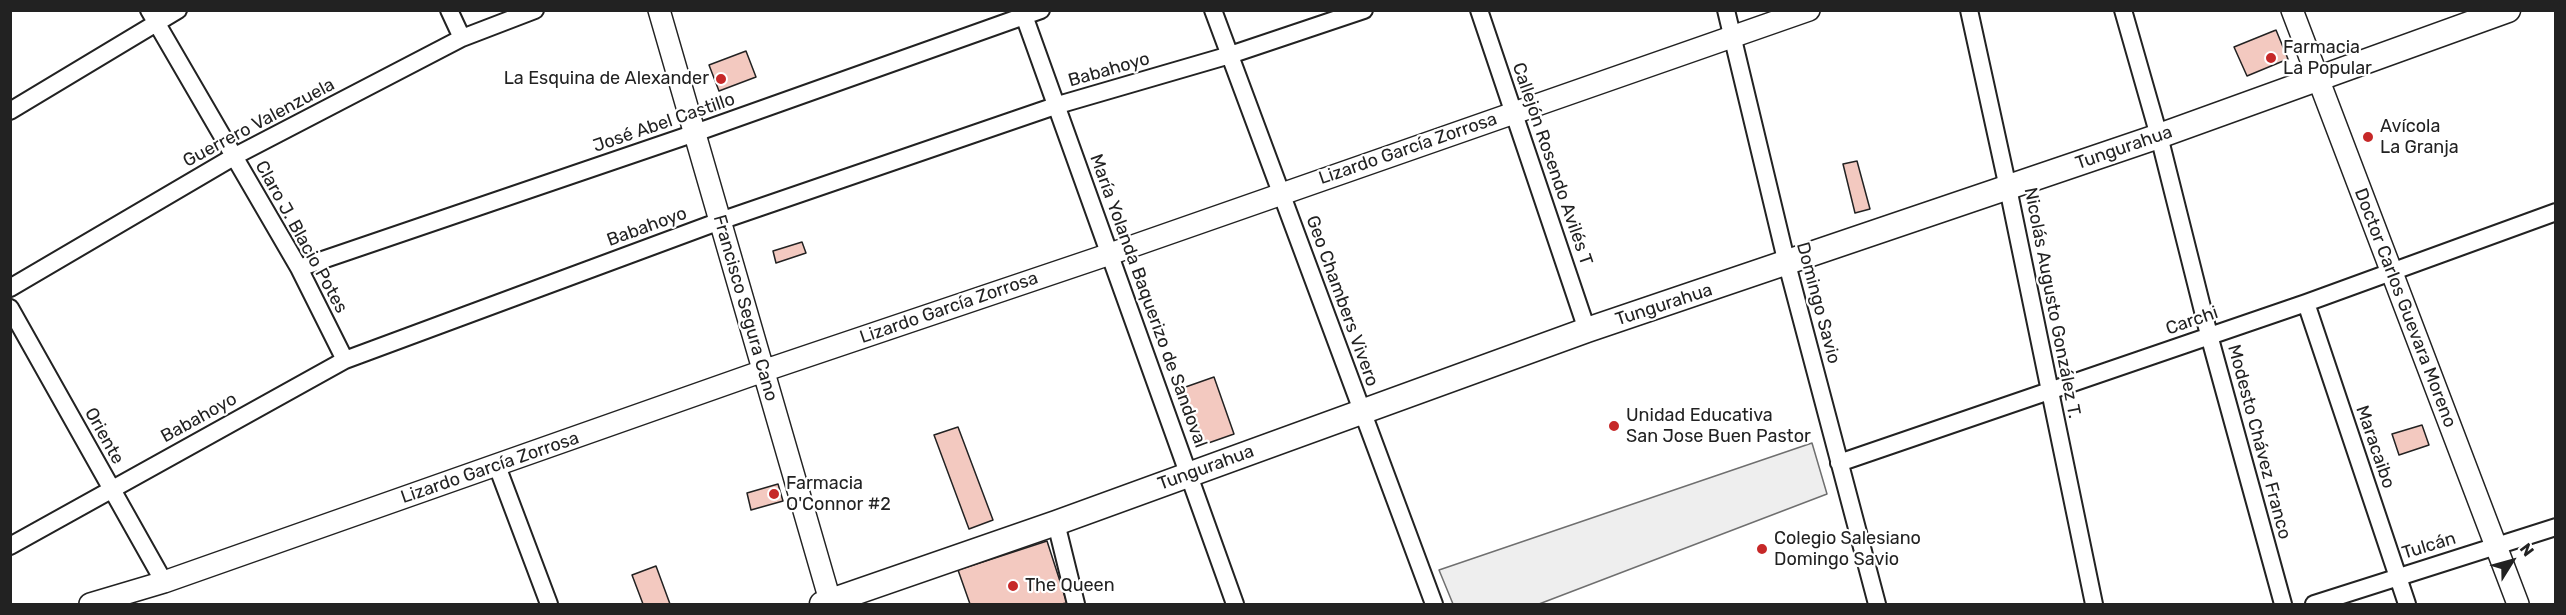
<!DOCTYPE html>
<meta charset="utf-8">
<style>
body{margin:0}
#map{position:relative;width:2566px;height:615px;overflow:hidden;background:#fff;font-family:Rubik,sans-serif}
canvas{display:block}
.frame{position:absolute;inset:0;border:12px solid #222;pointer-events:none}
.north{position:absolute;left:2482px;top:531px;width:60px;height:60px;-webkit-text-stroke:4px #fff;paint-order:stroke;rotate:53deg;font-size:16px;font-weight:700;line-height:24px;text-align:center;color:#222}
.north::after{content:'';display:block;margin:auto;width:21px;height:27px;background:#222;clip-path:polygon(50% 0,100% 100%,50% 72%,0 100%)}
</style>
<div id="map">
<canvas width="2566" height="615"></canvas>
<div class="frame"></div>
<div class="north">N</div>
</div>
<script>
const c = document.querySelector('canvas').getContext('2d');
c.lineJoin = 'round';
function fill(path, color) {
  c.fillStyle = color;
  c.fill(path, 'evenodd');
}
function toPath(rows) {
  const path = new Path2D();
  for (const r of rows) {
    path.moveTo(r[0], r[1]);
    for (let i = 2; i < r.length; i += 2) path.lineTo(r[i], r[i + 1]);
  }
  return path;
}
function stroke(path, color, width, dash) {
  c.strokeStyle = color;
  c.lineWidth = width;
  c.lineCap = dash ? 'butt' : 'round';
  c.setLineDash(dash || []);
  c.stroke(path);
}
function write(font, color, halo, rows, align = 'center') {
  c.font = font + ' Rubik,sans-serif';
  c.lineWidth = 4.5;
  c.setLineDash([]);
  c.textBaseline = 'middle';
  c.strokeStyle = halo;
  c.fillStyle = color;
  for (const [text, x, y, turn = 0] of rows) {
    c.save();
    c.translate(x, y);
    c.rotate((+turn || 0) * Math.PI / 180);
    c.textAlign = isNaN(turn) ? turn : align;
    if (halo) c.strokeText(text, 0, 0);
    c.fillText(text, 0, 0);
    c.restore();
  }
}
const green = toPath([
 [1812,443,1827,494,1539,604,1453,604,1439,570,1812,443]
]);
fill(green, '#eee');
stroke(green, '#6f6f6f', 1.5);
const building = toPath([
 [2276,30,2288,59,2247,76,2234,47,2276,30],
 [746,51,756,77,719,91,709,65,746,51],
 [1857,161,1870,209,1855,213,1843,164,1857,161],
 [802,242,806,253,776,263,773,251,802,242],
 [1214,377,1234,434,1197,447,1177,390,1214,377],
 [2422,425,2429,445,2399,455,2392,434,2422,425],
 [958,427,993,520,969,529,934,435,958,427],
 [778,484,783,501,751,510,747,493,778,484],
 [1047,541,1067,603,1061,604,970,604,958,570,1047,541],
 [656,566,670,604,643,604,632,575,656,566]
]);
fill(building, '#f3c9c0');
stroke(building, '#222', 1.5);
const minor = toPath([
 [149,10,299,268,345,360],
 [449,10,462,38],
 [1022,10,1235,604],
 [1213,10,1434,604],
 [1479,10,1587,330],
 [1726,10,1787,264,1877,604],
 [1969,10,2008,188,2094,604],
 [2123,10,2159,136,2209,335,2283,604],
 [10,111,178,10],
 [299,268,695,133,1041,10],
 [10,288,235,156,462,38,535,10],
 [2306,303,2407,604],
 [10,308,164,582],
 [1839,463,2306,303,2556,212],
 [497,466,549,604],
 [1056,523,1076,604],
 [10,546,345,360,720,221,1058,105,1230,55,1364,10],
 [2314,604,2556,527]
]);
const tertiary = toPath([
 [659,10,831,604],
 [2292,10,2518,604],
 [90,604,164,582,763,371,1110,254,1809,10]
]);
const secondary = toPath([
 [822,604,1056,523,1587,330,2159,136,2508,10]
]);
stroke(minor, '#222', 20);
stroke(tertiary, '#222', 24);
stroke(secondary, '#222', 27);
stroke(minor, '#fff', 16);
stroke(tertiary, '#fff', 21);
stroke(secondary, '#fff', 24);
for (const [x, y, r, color] of [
 [2271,58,6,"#c62828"],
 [721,79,6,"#c62828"],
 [2368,137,6,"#c62828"],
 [1614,426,6,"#c62828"],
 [774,494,6,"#c62828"],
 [1762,549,6,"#c62828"],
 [1013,586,6,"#c62828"]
]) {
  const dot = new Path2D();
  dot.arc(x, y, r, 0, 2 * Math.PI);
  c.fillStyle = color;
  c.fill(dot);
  stroke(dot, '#fff', 2);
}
write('18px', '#222', '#fff', [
 ["Farmacia",2283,48],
 ["La Popular",2283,69],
 ["La Esquina de Alexander",709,79,"right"],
 ["Avícola",2380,127],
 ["La Granja",2380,148],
 ["Unidad Educativa",1626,416],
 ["San Jose Buen Pastor",1626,437],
 ["Farmacia",786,484],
 ["O'Connor #2",786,505],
 ["Colegio Salesiano",1774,539],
 ["Domingo Savio",1774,560],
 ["The Queen",1025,586]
], 'left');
write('18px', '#222', '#fff', [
 ["Babahoyo",1109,70,-16],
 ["Guerrero Valenzuela",259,123,-28],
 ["José Abel Castillo",664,123,-19],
 ["Tungurahua",2124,148,-19],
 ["Lizardo García Zorrosa",1408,149,-19],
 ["Callejón Rosendo Avilés T",1552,164,71],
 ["Babahoyo",647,227,-20],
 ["Claro J. Blacio Potes",301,237,61],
 ["María Yolanda Baquerizo de Sandoval",1148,301,70],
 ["Geo Chambers Vivero",1342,301,70],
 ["Domingo Savio",1818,303,75],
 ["Nicolás Augusto González T.",2052,303,79],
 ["Tungurahua",1664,305,-18],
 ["Francisco Segura Cano",745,308,74],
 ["Lizardo García Zorrosa",949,308,-19],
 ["Doctor Carlos Guevara Moreno",2405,308,69],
 ["Carchi",2192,321,-19],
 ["Babahoyo",199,418,-29],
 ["Oriente",104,436,61],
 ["Modesto Chávez Franco",2259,442,75],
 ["Maracaibo",2375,447,71],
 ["Lizardo García Zorrosa",490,468,-19],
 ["Tungurahua",1206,468,-20],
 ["Tulcán",2429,546,-17]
]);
</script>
